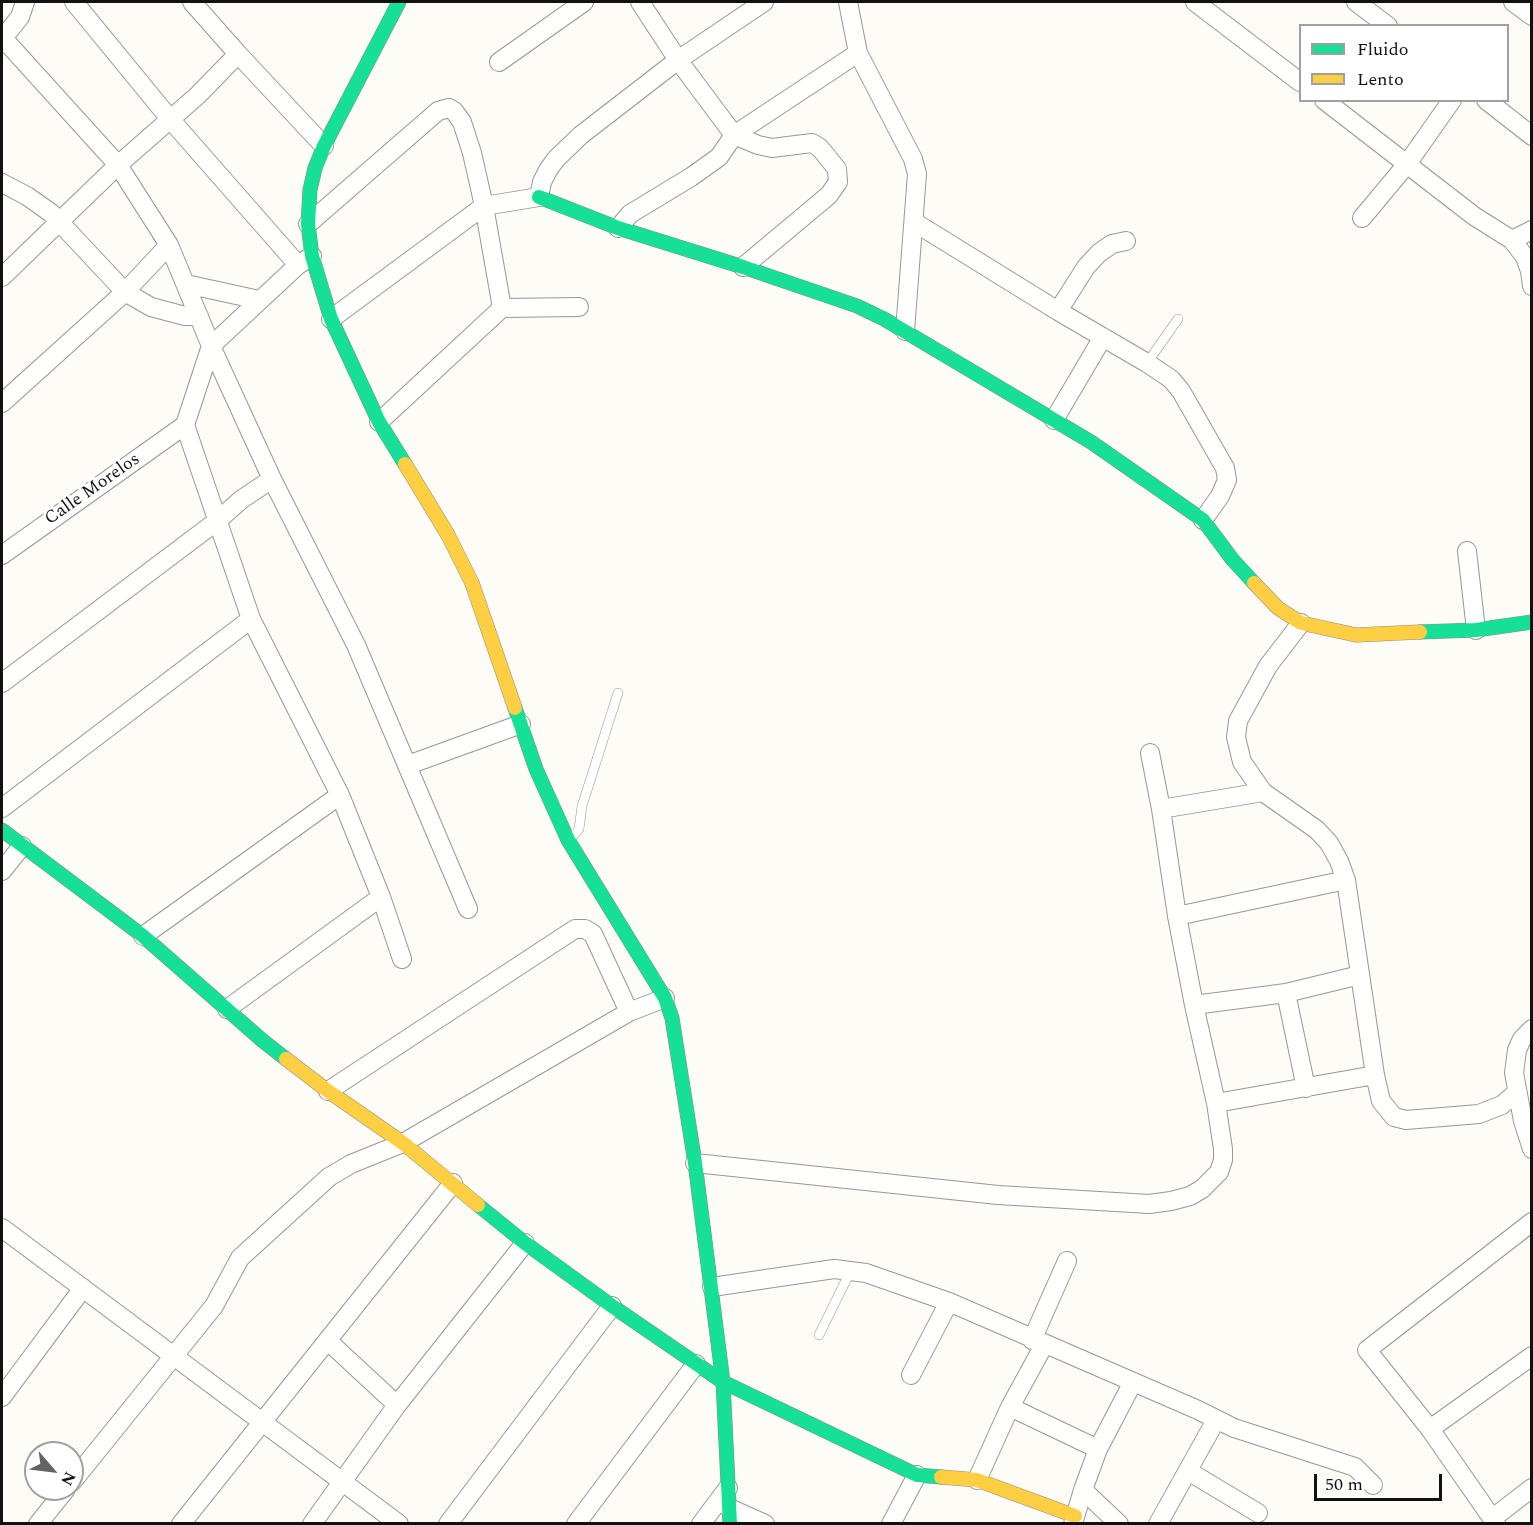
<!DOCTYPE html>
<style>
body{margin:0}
#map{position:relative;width:1533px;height:1525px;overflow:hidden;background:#fdfcf7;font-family:Spectral,serif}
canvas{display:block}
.frame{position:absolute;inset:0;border:3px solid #111;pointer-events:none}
.legend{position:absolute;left:1299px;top:24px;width:210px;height:78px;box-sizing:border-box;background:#fff;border:2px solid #a0a0a0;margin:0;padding:8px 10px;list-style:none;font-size:18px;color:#111}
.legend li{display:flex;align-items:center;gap:12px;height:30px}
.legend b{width:30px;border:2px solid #a0a0a0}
.north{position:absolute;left:24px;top:1441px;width:60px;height:60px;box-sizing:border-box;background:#fff;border:2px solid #a0a0a0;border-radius:50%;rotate:118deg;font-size:16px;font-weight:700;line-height:24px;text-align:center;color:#111}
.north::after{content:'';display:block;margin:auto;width:21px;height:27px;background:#646362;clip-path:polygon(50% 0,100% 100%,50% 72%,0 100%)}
.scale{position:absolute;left:1314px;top:1474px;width:128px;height:27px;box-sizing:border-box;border:3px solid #111;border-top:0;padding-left:8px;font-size:18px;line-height:21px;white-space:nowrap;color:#111;-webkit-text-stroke:4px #fff;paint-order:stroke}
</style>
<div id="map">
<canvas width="1533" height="1525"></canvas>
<div class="frame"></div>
<ul class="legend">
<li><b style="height:8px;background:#16e098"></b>Fluido</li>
<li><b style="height:8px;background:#ffcf43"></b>Lento</li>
</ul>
<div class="north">N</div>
<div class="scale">50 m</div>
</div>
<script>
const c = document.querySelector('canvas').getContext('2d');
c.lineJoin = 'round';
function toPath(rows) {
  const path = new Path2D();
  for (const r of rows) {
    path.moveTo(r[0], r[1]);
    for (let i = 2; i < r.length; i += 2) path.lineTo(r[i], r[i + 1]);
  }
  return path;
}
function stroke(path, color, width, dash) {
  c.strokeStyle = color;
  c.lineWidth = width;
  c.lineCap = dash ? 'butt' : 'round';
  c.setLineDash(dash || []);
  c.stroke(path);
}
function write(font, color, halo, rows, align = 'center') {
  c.font = font + ' Spectral,serif';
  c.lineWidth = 6;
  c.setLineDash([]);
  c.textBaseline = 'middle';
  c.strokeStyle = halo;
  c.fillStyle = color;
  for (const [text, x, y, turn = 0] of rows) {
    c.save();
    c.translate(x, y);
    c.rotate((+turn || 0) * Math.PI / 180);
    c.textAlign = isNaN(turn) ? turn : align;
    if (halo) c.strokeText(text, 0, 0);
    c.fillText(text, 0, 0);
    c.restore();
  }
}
const lane = toPath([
 [1147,363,1178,319],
 [571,838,579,829,582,806,618,693],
 [819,1335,851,1270]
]);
const street = toPath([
 [74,2,170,119,298,265],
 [640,2,678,60,734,135,758,145,772,148,812,143,820,148,837,169,838,182,829,195,743,267],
 [848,2,858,53,913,159,917,174,905,331],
 [1195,2,1300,82],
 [1356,2,1388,26],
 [1513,2,1532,16],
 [2,37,118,165,169,245,211,346,272,479,356,645,468,909],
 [3,38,20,17,25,2],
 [238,54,324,146],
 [499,62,584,2],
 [1324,100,1474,216,1512,240,1525,257,1530,271,1532,286],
 [1486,100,1532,136],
 [2,183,27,196,51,213,125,292,151,307,185,316,199,316],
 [1362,218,1407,164,1452,100],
 [914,222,1058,311,1147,363,1171,379,1181,391,1225,468,1227,480,1220,496,1203,520],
 [308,224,438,111,449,108,454,111,462,122,472,153,484,206,502,308],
 [618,228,630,214,691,177,719,157,734,135,858,53],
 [1512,240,1532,230],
 [2,277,118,165,198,95,238,54,192,2],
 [186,284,259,300],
 [1058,311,1086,267,1099,253,1112,244,1126,241],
 [331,319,484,206,539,197,542,182,548,170,556,159,581,135,678,60,764,2],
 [2,403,125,292,169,245],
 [1054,420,1103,337],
 [379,422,502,308,579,307],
 [1467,551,1476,630],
 [2,555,185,425],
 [1301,623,1268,666,1238,721,1236,737,1242,762,1263,792,1317,830,1329,843,1339,861,1346,880,1375,1075,1381,1101,1394,1117,1406,1120,1479,1114,1502,1105,1516,1093],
 [2,683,217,521,242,499,272,479],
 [1150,753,1161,809],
 [408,765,521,724],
 [2,808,251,619],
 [2,871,22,846],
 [381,897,402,959],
 [1177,916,1346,880],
 [143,936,340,795],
 [1286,993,1306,1088],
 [1194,1005,1286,993,1360,975],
 [227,1009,381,897,340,795,251,619,185,425,211,346,298,265,312,256],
 [1532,1029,1522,1039,1517,1050,1514,1073,1523,1121,1532,1149],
 [328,1091,575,929,585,929,593,934,629,1012],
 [1216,1103,1375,1075],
 [695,1163,998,1195,1149,1204,1171,1201,1190,1196,1202,1189,1219,1172,1223,1160,1223,1149,1216,1103,1194,1005,1177,916,1161,809,1263,792],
 [2,1228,399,1524],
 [712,1287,834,1269,866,1273,949,1302,1198,1410,1234,1428,1355,1467,1373,1485],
 [1032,1340,1067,1261],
 [328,1341,397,1405],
 [911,1375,949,1302],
 [2,1397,83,1288],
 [1010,1407,1098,1449],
 [1430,1429,1532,1356],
 [1188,1471,1258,1513],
 [977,1480,1010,1407,1044,1345],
 [72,1482,214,1306,240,1258,329,1177,351,1164,403,1143,629,1012,665,998],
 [1083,1490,1119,1524],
 [729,1508,765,1524],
 [1493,1518,1532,1488],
 [38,1524,66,1489],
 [181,1524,453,1183],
 [312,1524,397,1405,525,1243],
 [448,1524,612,1306],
 [576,1524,696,1364],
 [701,1524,728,1488],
 [891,1524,917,1475],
 [1073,1524,1083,1490,1098,1449,1133,1382],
 [1158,1524,1216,1420],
 [1496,1524,1430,1429,1367,1350,1532,1222]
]);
const fast = toPath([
 [399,2,324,146,315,168,310,190,308,224,312,256,331,319,379,422,405,464],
 [539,197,618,228,743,267,857,306,884,319,1091,442,1203,520,1232,559,1254,583],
 [1420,632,1476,630,1532,622],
 [515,708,536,769,568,840,665,998,672,1018,695,1163,723,1382,730,1524],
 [2,830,143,936,263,1041,286,1059],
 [478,1205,525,1243,612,1306,723,1382,917,1475,941,1477]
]);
const slow = toPath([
 [405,464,448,535,472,583,515,708],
 [1254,583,1278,608,1301,623,1356,635,1420,632],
 [286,1059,328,1091,403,1143,478,1205],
 [941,1477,977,1480,1075,1516]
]);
stroke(lane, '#979795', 10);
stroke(street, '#979795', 20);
stroke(fast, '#8e8d8b', 15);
stroke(slow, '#8e8d8b', 15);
stroke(lane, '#fffffe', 9);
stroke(street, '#fffffe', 18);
stroke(fast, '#16e098', 14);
stroke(slow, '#ffcf43', 14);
write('18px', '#111', '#fff', [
 ["Calle Morelos",93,490,-35]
]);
</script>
